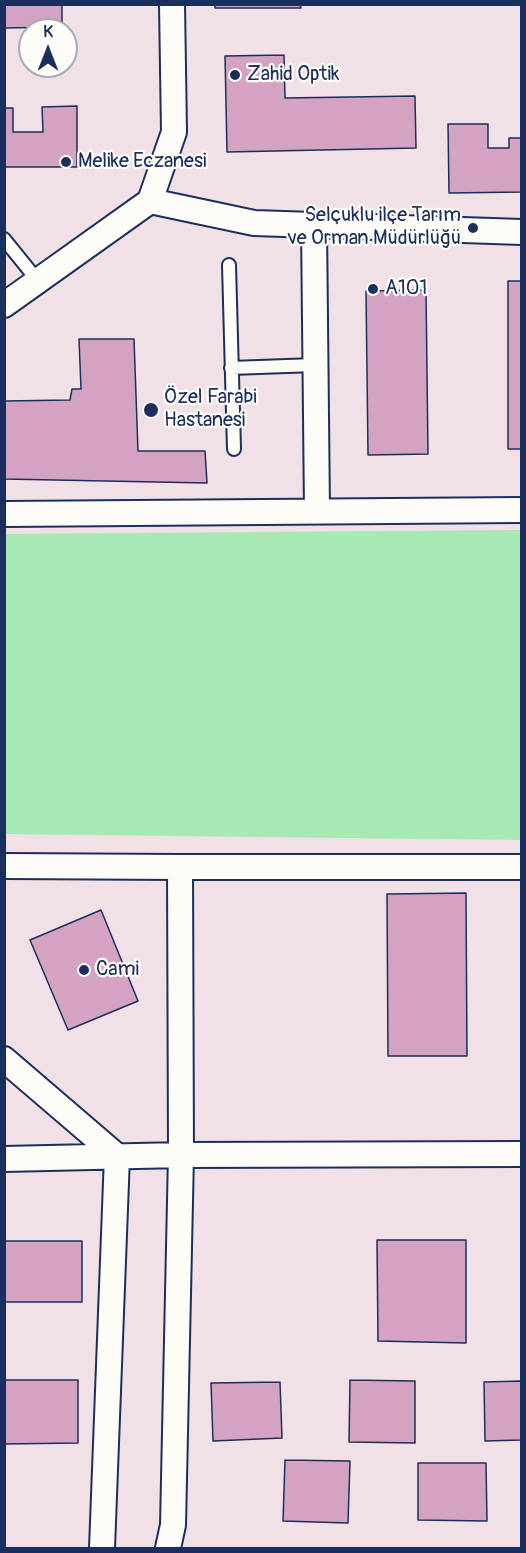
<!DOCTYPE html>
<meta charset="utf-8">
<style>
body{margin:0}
#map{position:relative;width:526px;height:1553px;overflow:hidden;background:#f1e1e7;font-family:Pangolin,sans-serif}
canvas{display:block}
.frame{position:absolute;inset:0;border:6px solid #1b2f5e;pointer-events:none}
.north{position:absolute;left:18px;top:18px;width:60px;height:60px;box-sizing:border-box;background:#fdfcf7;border:2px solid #a3aaba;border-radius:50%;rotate:0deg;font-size:16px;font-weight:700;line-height:24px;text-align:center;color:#1b2f5e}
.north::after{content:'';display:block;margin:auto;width:21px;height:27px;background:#1b2f5e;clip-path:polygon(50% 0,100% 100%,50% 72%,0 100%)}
</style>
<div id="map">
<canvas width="526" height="1553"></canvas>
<div class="frame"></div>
<div class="north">K</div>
</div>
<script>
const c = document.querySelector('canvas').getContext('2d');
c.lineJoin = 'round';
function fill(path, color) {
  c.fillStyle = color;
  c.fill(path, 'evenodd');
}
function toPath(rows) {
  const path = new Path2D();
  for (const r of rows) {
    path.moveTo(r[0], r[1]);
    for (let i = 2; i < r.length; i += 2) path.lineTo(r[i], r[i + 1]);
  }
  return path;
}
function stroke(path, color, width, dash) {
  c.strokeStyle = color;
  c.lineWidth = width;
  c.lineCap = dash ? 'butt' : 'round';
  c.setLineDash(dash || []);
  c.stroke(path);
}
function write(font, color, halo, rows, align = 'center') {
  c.font = font + ' Pangolin,sans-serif';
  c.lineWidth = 4.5;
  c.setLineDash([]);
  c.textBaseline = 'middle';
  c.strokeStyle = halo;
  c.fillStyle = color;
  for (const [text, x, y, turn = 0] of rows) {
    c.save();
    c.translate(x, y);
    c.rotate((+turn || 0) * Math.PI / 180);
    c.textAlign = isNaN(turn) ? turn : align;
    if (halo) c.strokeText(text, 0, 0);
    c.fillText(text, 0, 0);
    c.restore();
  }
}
fill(toPath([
 [521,530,521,840,5,834,5,534]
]), '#a6e9b4');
const building = toPath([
 [4,4,62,4,62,27,4,28,4,4],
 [215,4,300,4,301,8,215,8,215,4],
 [284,55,285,98,415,96,416,148,227,152,225,56,284,55],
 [77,106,77,167,4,167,4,108,13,108,13,132,43,132,42,107,77,106],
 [448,124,488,124,488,148,509,148,509,138,522,138,522,192,449,193,448,124],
 [508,281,522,281,522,449,508,449,508,281],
 [426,290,428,454,368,455,366,291,426,290],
 [79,339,134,339,138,451,205,451,207,483,4,479,4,401,70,400,72,389,81,389,79,339],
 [466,893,467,1056,388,1056,387,894,466,893],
 [101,910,138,1001,68,1030,30,940,101,910],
 [377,1240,466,1240,466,1343,378,1341,377,1240],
 [4,1241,82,1241,82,1302,4,1302,4,1241],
 [4,1380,78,1380,78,1443,4,1444,4,1380],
 [350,1380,415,1381,415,1443,349,1442,350,1380],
 [522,1381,522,1440,485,1441,484,1382,522,1381],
 [280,1382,282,1438,213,1441,211,1383,280,1382],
 [285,1460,350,1461,348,1523,283,1521,285,1460],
 [418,1463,486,1463,487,1521,418,1520,418,1463]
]);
fill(building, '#d4a3c2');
stroke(building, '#1b2f5e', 1.5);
const service = toPath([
 [4,239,38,281],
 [229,265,234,449],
 [231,368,315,365]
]);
const minor = toPath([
 [150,201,254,223,522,232],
 [314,225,317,511],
 [4,305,150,201,174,132,172,4],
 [4,514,522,510],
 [4,866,180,867,522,867],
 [4,1059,117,1156,102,1548],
 [4,1159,181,1155,522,1154],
 [168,1548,173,1525,181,1155,180,867]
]);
stroke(service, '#1b2f5e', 16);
stroke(minor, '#1b2f5e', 28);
stroke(service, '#fdfcf7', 12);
stroke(minor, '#fdfcf7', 24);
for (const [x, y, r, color] of [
 [235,75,6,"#1b2f5e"],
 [66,162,6,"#1b2f5e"],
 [473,228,6,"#1b2f5e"],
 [373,289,6,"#1b2f5e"],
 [151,410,8,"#1b2f5e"],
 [84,970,6,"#1b2f5e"]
]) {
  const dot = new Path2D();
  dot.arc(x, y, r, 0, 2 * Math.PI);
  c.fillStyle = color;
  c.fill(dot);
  stroke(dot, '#fdfcf7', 2);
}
write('20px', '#1b2f5e', '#fdfcf7', [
 ["Zahid Optik",247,75],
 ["Melike Eczanesi",78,162],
 ["Selçuklu ilçe Tarım",461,216,"right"],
 ["ve Orman Müdürlüğü",461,239,"right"],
 ["A101",385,289],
 ["Özel Farabi",164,398],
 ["Hastanesi",164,421],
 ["Cami",96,970]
], 'left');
</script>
